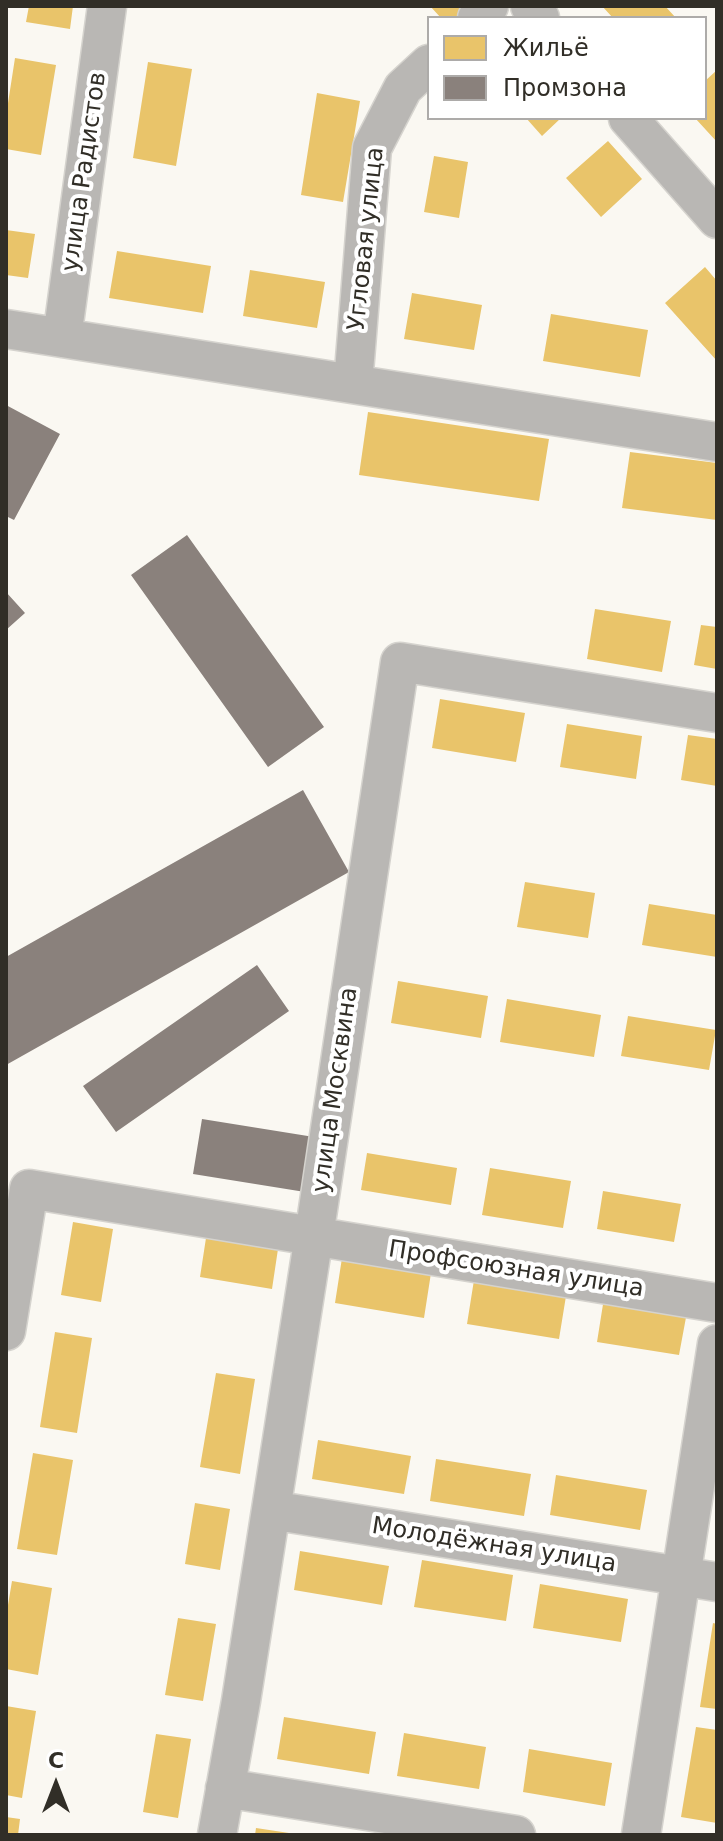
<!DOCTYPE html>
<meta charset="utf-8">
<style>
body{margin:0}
#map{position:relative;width:723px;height:1841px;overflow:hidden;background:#faf8f2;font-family:"DejaVu Sans",sans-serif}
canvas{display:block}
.frame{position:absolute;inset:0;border:8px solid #312e27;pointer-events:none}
.legend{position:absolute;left:427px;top:16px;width:280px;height:104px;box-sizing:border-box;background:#fff;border:2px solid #adaba9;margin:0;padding:10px 14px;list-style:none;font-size:24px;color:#312e27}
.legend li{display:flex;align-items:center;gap:16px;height:40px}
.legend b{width:40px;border:2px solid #adaba9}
.north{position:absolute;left:16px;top:1745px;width:80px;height:80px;-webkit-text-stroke:6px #fff;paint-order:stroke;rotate:0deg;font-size:22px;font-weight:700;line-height:32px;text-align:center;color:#312e27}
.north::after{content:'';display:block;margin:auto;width:28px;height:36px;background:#312e27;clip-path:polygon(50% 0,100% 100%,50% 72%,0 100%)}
</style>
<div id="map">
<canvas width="723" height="1841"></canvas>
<div class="frame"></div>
<ul class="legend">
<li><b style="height:22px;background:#e9c46a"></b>Жильё</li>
<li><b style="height:22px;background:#8a817c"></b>Промзона</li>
</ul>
<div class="north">С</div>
</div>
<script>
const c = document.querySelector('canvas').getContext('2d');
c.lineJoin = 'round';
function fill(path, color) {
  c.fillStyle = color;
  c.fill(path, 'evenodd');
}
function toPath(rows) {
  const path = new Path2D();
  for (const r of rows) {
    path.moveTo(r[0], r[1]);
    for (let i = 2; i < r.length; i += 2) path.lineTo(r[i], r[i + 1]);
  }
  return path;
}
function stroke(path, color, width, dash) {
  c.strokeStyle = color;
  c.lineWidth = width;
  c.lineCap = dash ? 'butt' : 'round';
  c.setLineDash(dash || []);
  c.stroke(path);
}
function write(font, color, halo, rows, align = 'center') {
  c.font = font + ' "DejaVu Sans",sans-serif';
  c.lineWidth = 8;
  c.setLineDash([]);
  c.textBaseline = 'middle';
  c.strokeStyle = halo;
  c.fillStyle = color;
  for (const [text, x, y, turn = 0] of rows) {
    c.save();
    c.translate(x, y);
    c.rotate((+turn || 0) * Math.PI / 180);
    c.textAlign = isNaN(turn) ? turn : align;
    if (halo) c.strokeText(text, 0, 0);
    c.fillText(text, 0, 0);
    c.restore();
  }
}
fill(toPath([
 [29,6,73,6,70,29,26,22],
 [430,6,473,6,460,18,441,18],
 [602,6,665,6,676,18,613,18],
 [15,58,56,65,41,155,6,149,6,116],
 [148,62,192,69,176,166,133,158],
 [717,70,717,142,695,118,705,118,705,81],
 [317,93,360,101,343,202,301,195],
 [526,118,561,118,542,136],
 [608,141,642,179,601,217,566,178],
 [434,156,468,162,459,218,424,212],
 [6,230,35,234,28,278,6,275],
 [117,251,211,266,203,313,109,298],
 [705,267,717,281,717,361,665,303],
 [250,270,325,282,317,328,243,316],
 [412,293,482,305,474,350,404,339],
 [551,314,648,330,640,377,543,361],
 [368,412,549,439,539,501,359,475],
 [630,452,717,463,717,520,622,508],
 [595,609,671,621,662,672,587,659],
 [701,625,717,627,717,669,694,665],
 [440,699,525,713,516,762,432,748],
 [567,724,642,736,636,779,560,767],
 [688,735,717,739,717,786,681,780],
 [525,882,595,893,588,938,517,927],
 [649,904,717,915,717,957,642,945],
 [398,981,488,996,481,1038,391,1023],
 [507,999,601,1015,594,1057,500,1042],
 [628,1016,716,1030,709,1070,621,1056],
 [367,1153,457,1168,451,1205,361,1190],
 [490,1168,571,1181,563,1228,482,1215],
 [603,1191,681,1204,674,1242,597,1229],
 [73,1222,113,1229,101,1302,61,1295],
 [206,1238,278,1249,272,1289,200,1277],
 [342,1258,431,1273,424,1318,335,1303],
 [474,1280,566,1296,559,1339,467,1324],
 [604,1298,687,1312,679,1355,597,1342],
 [55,1332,92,1338,77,1433,40,1427],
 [216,1373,255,1379,240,1474,200,1467],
 [318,1440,411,1456,404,1494,312,1479],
 [33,1453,73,1460,57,1555,17,1549],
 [436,1459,531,1474,524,1516,430,1501],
 [556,1475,647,1490,640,1530,550,1515],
 [195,1503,230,1509,220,1570,185,1564],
 [300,1551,389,1566,382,1605,294,1590],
 [422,1560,513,1575,506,1621,414,1607],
 [12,1581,52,1588,38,1675,6,1669,6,1617],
 [540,1584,628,1599,621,1642,533,1628],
 [178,1618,216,1624,203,1701,165,1695],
 [713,1623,717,1624,717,1709,700,1707],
 [6,1706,36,1711,22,1798,6,1795],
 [284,1717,376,1732,369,1774,277,1759],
 [696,1727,717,1730,717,1823,681,1817],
 [404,1733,486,1747,479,1789,397,1776],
 [156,1734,191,1739,178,1818,143,1812],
 [529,1749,612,1763,605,1806,523,1792],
 [6,1817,20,1819,18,1835,6,1835],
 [256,1828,289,1833,289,1835,255,1835]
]), '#e9c46a');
fill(toPath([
 [6,405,60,434,14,520,6,516],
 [187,535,324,727,268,767,131,575],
 [6,592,25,613,6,630],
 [303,790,349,872,6,1065,6,957],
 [257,965,289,1011,116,1132,83,1086],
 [202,1119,314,1137,305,1192,193,1174]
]), '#8a817c');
const minor = toPath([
 [530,6,540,18],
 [477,18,489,6],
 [628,118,717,219],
 [6,329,717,442],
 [62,338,107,6],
 [353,384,372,148,403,88,429,64],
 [6,1331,29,1189,717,1303],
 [271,1510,717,1582],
 [225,1788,516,1835],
 [217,1835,241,1701,314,1236,400,662,717,713],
 [641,1835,717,1344]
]);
stroke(minor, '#d5d3ce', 41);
stroke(minor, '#b9b7b4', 38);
write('24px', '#312e27', '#fff', [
 ["улица Радистов",85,172,-82],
 ["Угловая улица",367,239,-84],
 ["улица Москвина",336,1090,-82],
 ["Профсоюзная улица",516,1270,9],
 ["Молодёжная улица",494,1546,9]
]);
</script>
